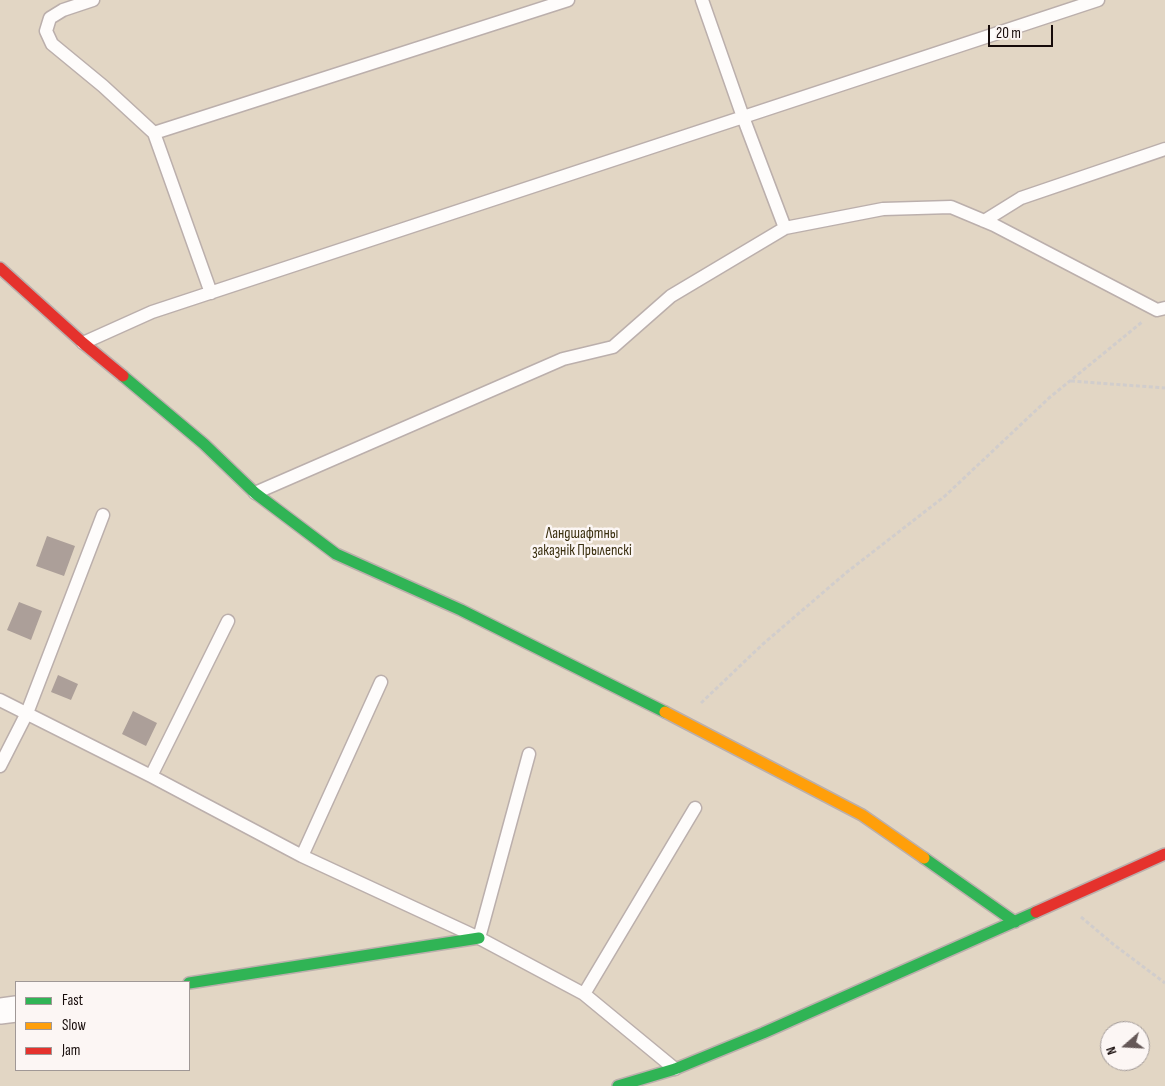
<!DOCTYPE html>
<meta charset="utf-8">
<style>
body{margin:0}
#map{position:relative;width:1165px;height:1086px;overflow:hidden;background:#f7e8e5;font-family:"Sofia Sans Condensed",sans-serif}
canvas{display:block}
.legend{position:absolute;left:15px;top:981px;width:175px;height:90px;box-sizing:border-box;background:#fcf6f4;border:1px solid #a09896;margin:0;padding:6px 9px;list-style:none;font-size:15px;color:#160b0a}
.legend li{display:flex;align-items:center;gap:10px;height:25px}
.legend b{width:25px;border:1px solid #a09896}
.north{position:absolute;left:1100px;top:1021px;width:50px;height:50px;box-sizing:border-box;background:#fcf6f4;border:1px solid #a09896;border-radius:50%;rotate:251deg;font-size:14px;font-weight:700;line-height:20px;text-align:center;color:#160b0a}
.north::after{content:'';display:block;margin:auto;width:18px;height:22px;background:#655857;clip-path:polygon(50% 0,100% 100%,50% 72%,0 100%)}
.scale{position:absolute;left:988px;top:25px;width:65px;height:22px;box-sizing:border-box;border:2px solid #160b0a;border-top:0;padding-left:6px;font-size:15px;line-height:18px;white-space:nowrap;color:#160b0a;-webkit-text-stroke:4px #fcf6f4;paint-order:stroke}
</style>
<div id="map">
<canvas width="1165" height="1086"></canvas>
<ul class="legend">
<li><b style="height:6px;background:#30b455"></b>Fast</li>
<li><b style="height:6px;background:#ff9f0a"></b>Slow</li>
<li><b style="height:6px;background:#e5322d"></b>Jam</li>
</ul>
<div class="north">N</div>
<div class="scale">20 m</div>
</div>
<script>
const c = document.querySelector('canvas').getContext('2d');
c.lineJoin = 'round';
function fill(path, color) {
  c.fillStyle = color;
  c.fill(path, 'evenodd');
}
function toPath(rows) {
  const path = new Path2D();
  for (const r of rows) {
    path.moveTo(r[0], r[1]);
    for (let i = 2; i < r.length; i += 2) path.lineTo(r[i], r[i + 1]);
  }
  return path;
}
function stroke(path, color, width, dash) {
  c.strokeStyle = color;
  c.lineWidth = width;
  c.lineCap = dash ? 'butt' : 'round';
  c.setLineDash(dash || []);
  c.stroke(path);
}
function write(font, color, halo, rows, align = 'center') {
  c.font = font + ' "Sofia Sans Condensed",sans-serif';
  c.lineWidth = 5;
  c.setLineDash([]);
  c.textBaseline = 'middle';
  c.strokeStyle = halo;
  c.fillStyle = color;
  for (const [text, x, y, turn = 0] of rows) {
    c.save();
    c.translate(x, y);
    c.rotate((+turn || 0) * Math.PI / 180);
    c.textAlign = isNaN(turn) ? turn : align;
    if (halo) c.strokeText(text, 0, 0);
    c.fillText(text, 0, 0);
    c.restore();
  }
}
fill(toPath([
 [0,0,1165,0,1165,1086,0,1086],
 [16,982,189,982,189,1070,16,1070],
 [1110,1031,1140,1031,1140,1061,1110,1061]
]), '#e2d6c4');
fill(toPath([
 [47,536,75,546,64,576,36,566],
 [19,602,42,611,31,640,7,630],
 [58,675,78,684,71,700,51,692],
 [133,711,157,723,146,746,122,734]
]), '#ac9f99');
const lane = toPath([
 [93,0,63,10,50,18,46,31,52,44,103,86,154,133],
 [702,0,743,117,785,228],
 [984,221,1021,198,1165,149],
 [211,293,154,133,568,0],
 [83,343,152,312,1098,0],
 [255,493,563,359,613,347,671,296,785,228,883,209,951,207,994,225,1157,310,1165,308],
 [0,700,151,776,302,856,479,938,584,994,675,1069],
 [0,766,27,713,103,515],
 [151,776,228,621],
 [302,856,381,682],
 [479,938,529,754],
 [584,994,695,808]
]);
const street = toPath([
 [0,1011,16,1009]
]);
const fast = toPath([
 [123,376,204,444,255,493,336,554,461,610,665,712],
 [924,858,1015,922],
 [189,983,479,938],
 [618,1086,675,1069,763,1033,1036,912]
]);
const slow = toPath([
 [665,712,862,815,924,858]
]);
const jam = toPath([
 [0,268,83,343,123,376],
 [1036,912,1165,854]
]);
stroke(lane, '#bbafac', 15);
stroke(street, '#bbafac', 28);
stroke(fast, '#bbafac', 14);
stroke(slow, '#bbafac', 14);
stroke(jam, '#bbafac', 14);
stroke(toPath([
 [1071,381,1165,388],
 [701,703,763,644,847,572,945,496,1049,398,1142,322],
 [1081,917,1113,944,1165,983]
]), '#d1cdcc', 3, [4, 2.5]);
stroke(lane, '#fefcfb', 12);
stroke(street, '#fefcfb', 25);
stroke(fast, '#30b455', 11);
stroke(slow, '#ff9f0a', 11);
stroke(jam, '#e5322d', 11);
write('15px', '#3b3010', '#fcf6f4', [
 ["Ландшафтны",582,534],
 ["заказнік Прылепскі",582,551]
]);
</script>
